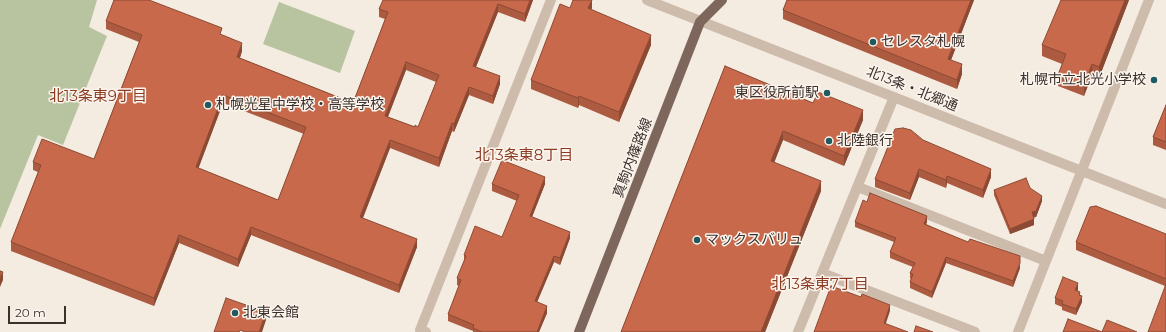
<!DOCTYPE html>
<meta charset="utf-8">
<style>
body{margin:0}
#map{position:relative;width:1166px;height:332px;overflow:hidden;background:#f4ebe1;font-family:Montserrat,sans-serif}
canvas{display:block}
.scale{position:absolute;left:8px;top:306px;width:58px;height:18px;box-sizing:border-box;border:2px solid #3b302b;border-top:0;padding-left:5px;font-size:12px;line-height:14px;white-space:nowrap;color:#3b302b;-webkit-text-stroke:3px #fbf5ee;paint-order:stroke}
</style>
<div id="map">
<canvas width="1166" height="332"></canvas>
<div class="scale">20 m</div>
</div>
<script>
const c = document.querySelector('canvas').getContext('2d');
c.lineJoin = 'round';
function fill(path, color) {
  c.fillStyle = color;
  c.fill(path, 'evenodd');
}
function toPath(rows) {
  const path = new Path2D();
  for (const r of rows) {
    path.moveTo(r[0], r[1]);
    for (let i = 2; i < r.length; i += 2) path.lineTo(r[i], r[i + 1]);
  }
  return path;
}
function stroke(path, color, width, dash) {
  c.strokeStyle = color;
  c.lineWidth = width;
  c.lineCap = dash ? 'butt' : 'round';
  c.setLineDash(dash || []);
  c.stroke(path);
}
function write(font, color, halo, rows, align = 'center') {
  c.font = font + ' Montserrat,"Noto Sans JP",sans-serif';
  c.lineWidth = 3;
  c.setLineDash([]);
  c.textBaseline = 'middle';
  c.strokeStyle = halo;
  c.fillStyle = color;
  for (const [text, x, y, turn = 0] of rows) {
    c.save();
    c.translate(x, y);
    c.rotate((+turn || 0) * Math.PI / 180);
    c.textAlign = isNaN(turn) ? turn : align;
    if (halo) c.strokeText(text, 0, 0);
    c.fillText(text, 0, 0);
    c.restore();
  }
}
fill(toPath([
 [0,0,97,0,89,27,107,36,63,145,38,135,0,229],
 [279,2,355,31,340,73,263,44]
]), '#b8c4a0');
stroke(toPath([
 [647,0,1166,204],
 [858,187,1046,261],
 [822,273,975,332],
 [426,332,420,330,551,0],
 [798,332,894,97],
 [1018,332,1149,0]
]), '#cdbbac', 10);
stroke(toPath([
 [579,332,700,22,722,0]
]), '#7d675c', 10);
fill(toPath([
 [533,0,525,22,498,12,476,67,500,84,493,104,469,95,454,132,452,131,439,167,390,148,363,218,417,247,399,293,251,235,238,267,179,243,154,306,11,251,11,242,38,172,33,170,33,162,94,159,139,42,106,29,106,21,222,35,242,51,240,58,353,103,385,19,379,17,379,9],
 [406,70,436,82,418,127,415,127,388,117],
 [223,103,304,134,278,200,198,168],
 [592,0,591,10,651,45,619,122,579,105,578,108,531,89,531,80,570,8],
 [787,0,974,0,951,60,962,74,957,89,783,19,783,10],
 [1129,0,1099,78,1092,75,1084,96,1058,86,1058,75,1062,64,1042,56,1042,45],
 [725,66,813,103,863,120,844,166,783,140,774,162,821,191,765,332,621,332],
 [1166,105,1166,150,1153,145,1153,137],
 [923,140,991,177,983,198,947,183,946,188,919,177,910,200,875,187,875,179],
 [492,184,545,184,532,217,570,238,560,265,554,262,537,302,547,313,539,332,473,332,473,331,448,321,448,314,459,286,457,285,457,278,464,262,464,255,502,237,517,201,492,191],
 [1030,188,1042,201,1036,217,1034,217,1034,225,1010,234,994,195,994,190],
 [855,222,927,222,926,224,1020,268,1013,287,946,263,932,298,910,288,910,282,911,279,910,278,910,273,913,267,890,258,890,252,894,242,855,227],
 [1166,234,1166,332,1165,286,1076,250,1076,242],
 [1078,289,1078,291,1080,295,1082,302,1076,315,1062,310,1062,307,1055,304,1055,298]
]), '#ac5a40');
fill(toPath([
 [530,0,533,0,525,22,525,14],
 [592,0,592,8,588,18,588,8],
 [971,0,974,0,948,68,948,59],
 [1125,0,1129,0,1099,78,1099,67],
 [498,4,498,12,473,74,473,66],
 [651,35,651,45,619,122,619,112],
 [242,43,242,51,237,66,237,57],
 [406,62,406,70,385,124,385,116],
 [962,64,962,74,957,89,957,80],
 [1092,64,1092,75,1084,96,1084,86],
 [500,76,500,84,493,104,493,96],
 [469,87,469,95,454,132,454,124],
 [223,95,223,103,196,175,196,167],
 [579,96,579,105,578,108,578,98],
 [863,110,863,120,844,166,844,156],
 [452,123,452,131,439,167,439,158],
 [783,131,783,140,771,171,771,161],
 [390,140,390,148,360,225,360,217],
 [919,169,919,177,910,200,910,193],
 [991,169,991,177,983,198,983,190],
 [947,176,947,183,946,188,946,180],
 [545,177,545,184,530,222,530,216],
 [821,181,821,191,765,332,761,332],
 [1042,196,1042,201,1036,217,1032,218,1032,212],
 [927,216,927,222,924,229,924,224],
 [1034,219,1034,225,1010,234,1010,229],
 [251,227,251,235,238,267,238,259],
 [570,232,570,238,560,265,560,258],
 [179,235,179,243,154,306,154,298],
 [417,239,417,247,399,293,399,285],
 [554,256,554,262,535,307,535,301],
 [946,257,946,263,932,298,932,292],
 [1020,263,1020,268,1013,287,1013,281],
 [3,272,3,280,0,287,0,279],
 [1078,283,1078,289,1075,296,1075,290],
 [1082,296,1082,302,1076,315,1076,309],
 [890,305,890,311,884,329,884,323],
 [547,306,547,313,539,332,537,332],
 [266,312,266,320,262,332,259,332]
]), '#8c4a34');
const building = toPath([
 [114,0,149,0,222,28,220,34,242,43,237,57,353,103,388,12,379,9,383,0,530,0,525,14,498,4,473,66,500,76,493,96,469,87,454,124,452,123,439,158,390,140,360,217,417,239,399,285,251,227,238,259,179,235,154,298,11,242,41,165,33,162,42,139,94,159,142,35,106,21,114,0],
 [406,62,439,75,418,127,415,125,415,127,385,116,406,62],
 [223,95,306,127,278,200,196,167,223,95],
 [573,0,592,0,588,8,651,35,619,112,579,96,578,98,531,80,560,4,570,8,573,0],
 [787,0,971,0,948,59,962,64,957,80,783,10,787,0],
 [1061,0,1125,0,1099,67,1092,64,1084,86,1058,75,1066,54,1042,45,1061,0],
 [725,66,813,103,818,92,863,110,844,156,783,131,771,161,821,181,761,332,621,332,725,66],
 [1166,105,1166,142,1153,137,1166,105],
 [903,128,911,130,923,140,991,169,983,190,947,176,946,180,919,169,910,193,875,179,895,129,903,128],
 [502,160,545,177,530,216,570,232,560,258,554,256,535,301,547,306,537,332,482,332,473,328,474,325,448,314,461,280,457,278,466,256,464,255,475,226,502,237,519,195,492,184,502,160],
 [1026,178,1030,188,1042,196,1036,211,1032,212,1034,219,1010,229,994,190,1026,178],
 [870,193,927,216,924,224,968,242,970,239,1020,256,1020,263,1013,281,946,257,932,292,910,282,913,274,910,273,915,263,890,252,896,238,855,222,863,200,867,202,870,193],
 [1096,206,1166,234,1166,279,1076,242,1090,207,1096,206],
 [0,271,3,272,0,279,0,271],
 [1063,277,1078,283,1075,290,1080,292,1079,295,1082,296,1076,309,1062,304,1063,301,1055,298,1063,277],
 [1166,284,1166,332,1148,332,1166,284],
 [831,286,861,297,862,294,890,305,884,323,908,332,814,332,831,286],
 [226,298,266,312,259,332,245,332,240,330,239,332,214,332,226,298],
 [1068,319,1102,332,1107,320,1137,332,1063,332,1068,319],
 [916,326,933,332,914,332,916,326]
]);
fill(building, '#c8694b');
stroke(building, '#8c4a34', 1);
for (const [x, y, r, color] of [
 [873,42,4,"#1f5a5e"],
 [1154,80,4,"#1f5a5e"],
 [827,93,4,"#1f5a5e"],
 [208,105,4,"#1f5a5e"],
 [829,141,4,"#1f5a5e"],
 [697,240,4,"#1f5a5e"],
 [235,313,4,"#1f5a5e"]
]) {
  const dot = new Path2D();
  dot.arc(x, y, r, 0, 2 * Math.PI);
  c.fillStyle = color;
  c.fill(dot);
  stroke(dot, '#fbf5ee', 1.5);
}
write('14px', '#3b302b', '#fbf5ee', [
 ["セレスタ札幌",881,42],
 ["札幌市立北光小学校",1146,80,"right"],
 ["東区役所前駅",819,93,"right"],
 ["札幌光星中学校・高等学校",216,105],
 ["北陸銀行",837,141],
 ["マックスバリュ",705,240],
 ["北東会館",243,313]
], 'left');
write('14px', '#3b302b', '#fbf5ee', [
 ["北13条・北郷通",912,89,22],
 ["真駒内篠路線",633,158,-69]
]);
write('15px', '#8c3b22', '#fbf5ee', [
 ["北13条東9丁目",98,97],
 ["北13条東8丁目",524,156],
 ["北13条東7丁目",820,285]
]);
</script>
